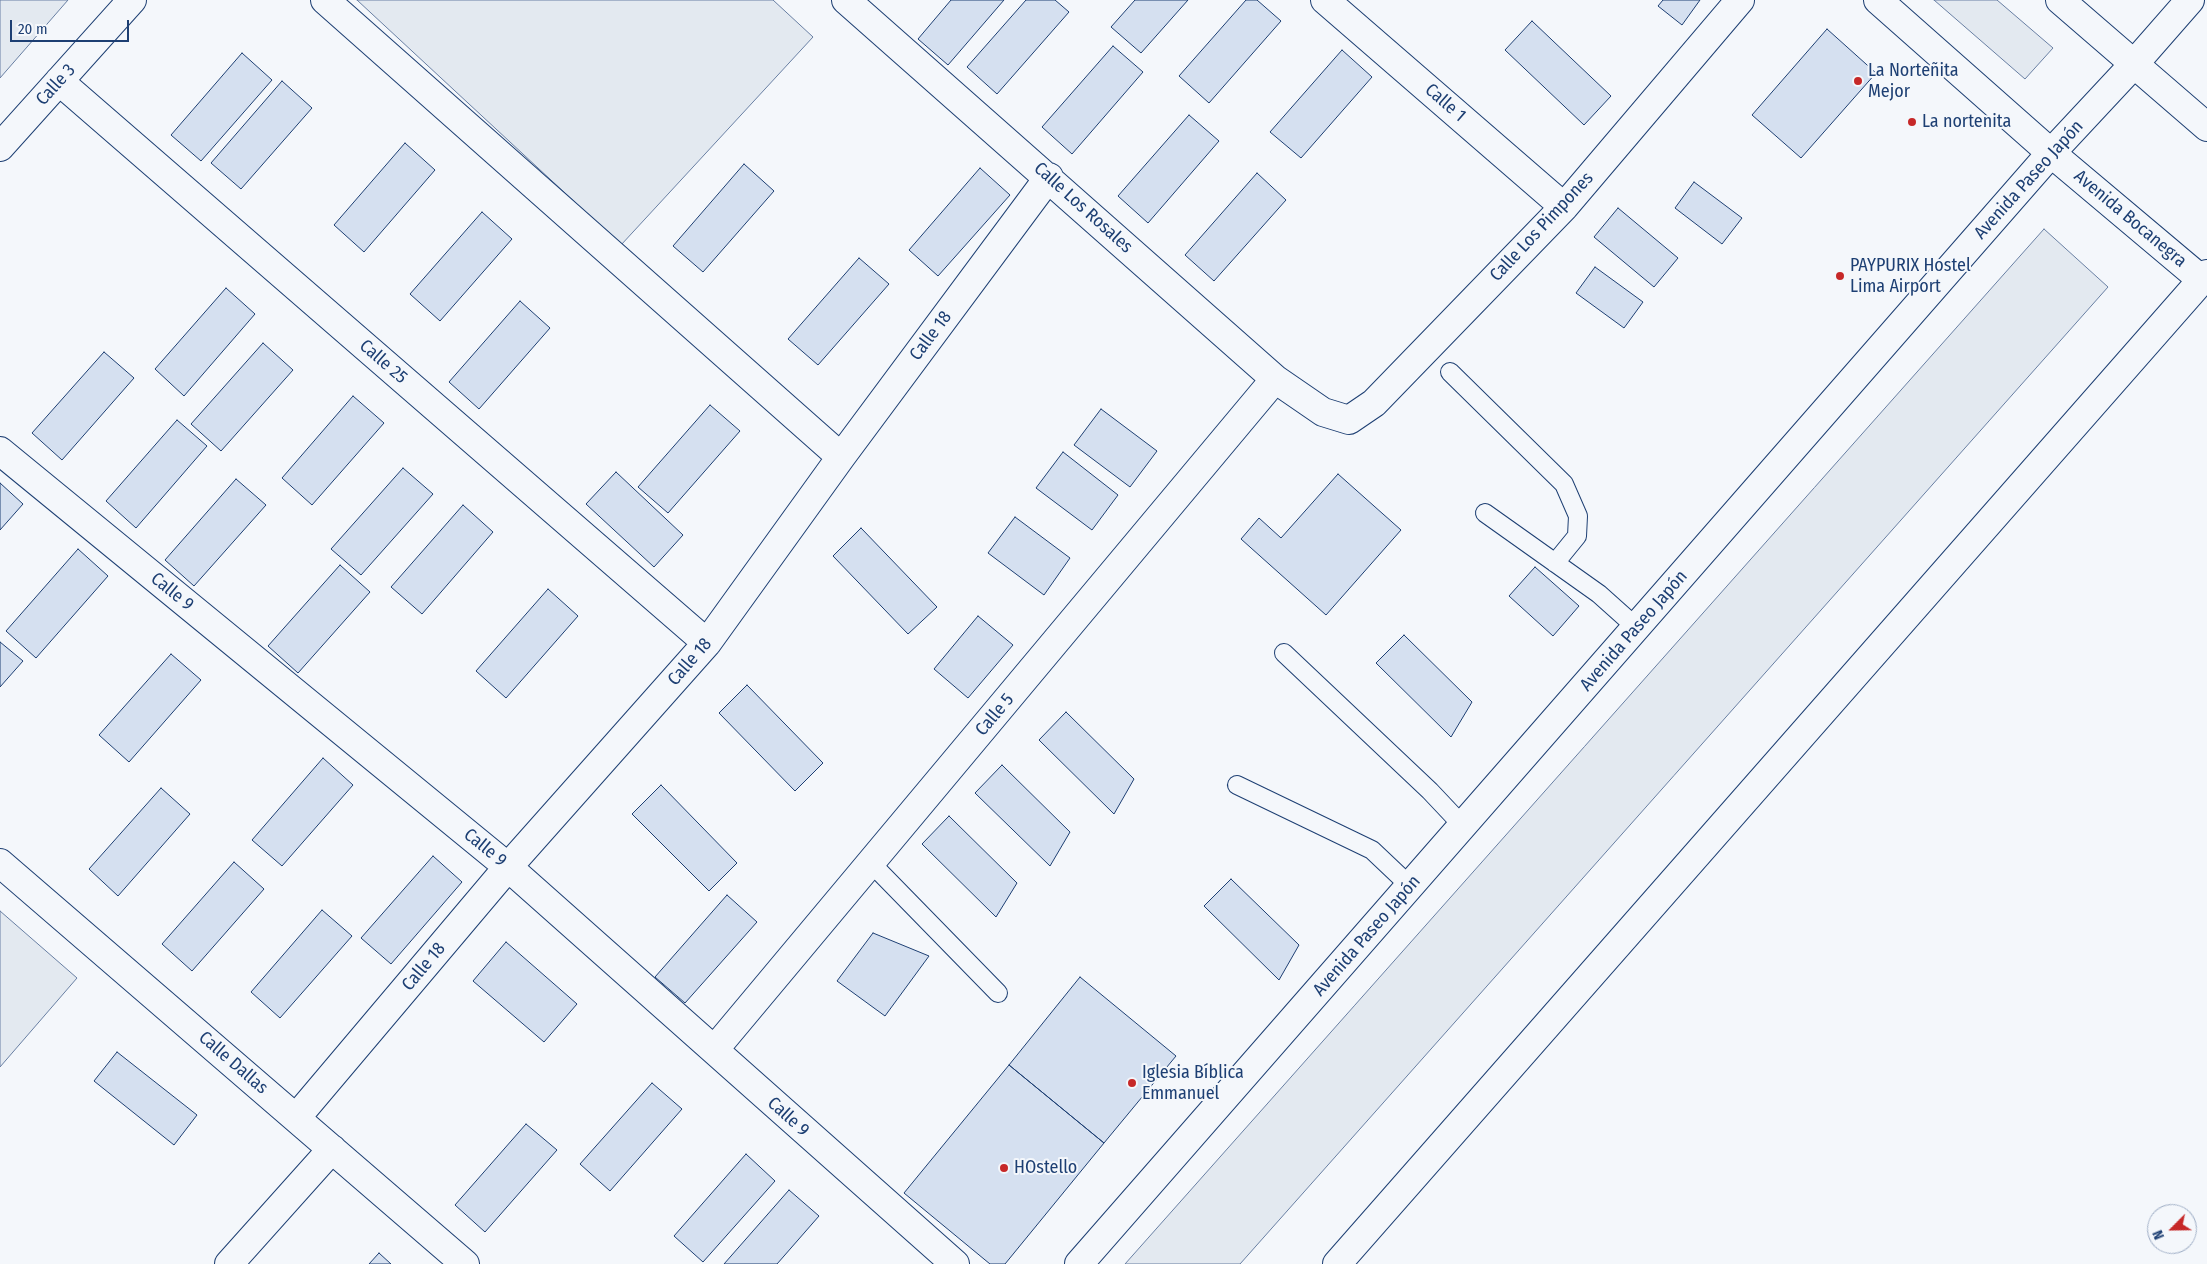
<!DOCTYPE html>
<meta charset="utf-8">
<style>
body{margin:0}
#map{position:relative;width:2207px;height:1264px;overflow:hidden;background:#f4f7fb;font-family:"Fira Sans Condensed",sans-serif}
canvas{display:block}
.north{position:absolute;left:2147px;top:1204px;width:50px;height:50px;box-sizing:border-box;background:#f4f7fb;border:1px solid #9eadc5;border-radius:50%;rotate:247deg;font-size:14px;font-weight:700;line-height:20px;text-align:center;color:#1d3f73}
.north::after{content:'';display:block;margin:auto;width:18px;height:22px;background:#c62828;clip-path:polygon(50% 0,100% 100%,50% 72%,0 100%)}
.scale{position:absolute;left:10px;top:20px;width:119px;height:22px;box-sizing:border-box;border:2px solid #1d3f73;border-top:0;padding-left:6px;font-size:15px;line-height:18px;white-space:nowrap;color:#1d3f73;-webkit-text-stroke:4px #f4f7fb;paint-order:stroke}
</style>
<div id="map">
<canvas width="2207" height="1264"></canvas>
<div class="north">N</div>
<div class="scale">20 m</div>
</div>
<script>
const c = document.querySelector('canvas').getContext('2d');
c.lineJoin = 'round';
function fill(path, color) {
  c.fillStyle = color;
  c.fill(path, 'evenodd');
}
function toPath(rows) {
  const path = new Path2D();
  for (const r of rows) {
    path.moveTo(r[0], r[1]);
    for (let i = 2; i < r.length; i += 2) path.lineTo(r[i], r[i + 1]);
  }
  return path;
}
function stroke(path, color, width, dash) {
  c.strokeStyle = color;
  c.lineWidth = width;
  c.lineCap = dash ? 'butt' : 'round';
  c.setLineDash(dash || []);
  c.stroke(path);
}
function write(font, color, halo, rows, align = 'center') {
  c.font = font + ' "Fira Sans Condensed",sans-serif';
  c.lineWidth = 4;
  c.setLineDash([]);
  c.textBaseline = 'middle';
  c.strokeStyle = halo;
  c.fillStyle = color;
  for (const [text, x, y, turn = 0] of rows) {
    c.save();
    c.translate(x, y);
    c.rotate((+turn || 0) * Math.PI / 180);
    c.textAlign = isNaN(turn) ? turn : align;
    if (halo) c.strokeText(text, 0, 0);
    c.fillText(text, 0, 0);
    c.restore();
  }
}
const green = toPath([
 [0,0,68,0,0,78,0,0],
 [357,0,773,0,813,37,621,245,357,0],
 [1934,0,1997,0,2053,48,2025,79,1934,0],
 [2044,229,2108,287,1240,1264,1125,1264,2044,229],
 [0,911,77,978,0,1067,0,911]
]);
fill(green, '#e3e9f0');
stroke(green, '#687fa3', 1);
const building = toPath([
 [951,0,1004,0,948,65,918,39,951,0],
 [1026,0,1055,0,1069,12,997,94,967,67,1026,0],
 [1135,0,1188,0,1141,53,1111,27,1135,0],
 [1246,0,1257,0,1281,21,1209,103,1179,76,1246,0],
 [1663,0,1700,0,1682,25,1658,6,1663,0],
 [1532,21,1611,96,1584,125,1505,50,1532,21],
 [1827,29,1876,73,1801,158,1752,115,1827,29],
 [1113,46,1143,72,1072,154,1042,127,1113,46],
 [1342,50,1372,77,1301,158,1270,132,1342,50],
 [242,53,272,80,201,161,171,135,242,53],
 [282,81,312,108,241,189,211,163,282,81],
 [1189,115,1219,141,1148,223,1118,196,1189,115],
 [405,143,435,170,364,252,334,225,405,143],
 [744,164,774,191,703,272,673,246,744,164],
 [980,168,1010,195,938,276,909,250,980,168],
 [1257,173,1286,200,1214,281,1185,255,1257,173],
 [1694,182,1742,218,1722,244,1675,208,1694,182],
 [1618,208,1678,258,1654,287,1594,237,1618,208],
 [482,212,512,239,440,321,410,294,482,212],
 [859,258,889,284,818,365,788,339,859,258],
 [1595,267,1643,302,1624,328,1576,293,1595,267],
 [226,288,255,314,184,396,155,369,226,288],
 [520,301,550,328,479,409,449,382,520,301],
 [263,343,293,370,221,451,191,424,263,343],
 [104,352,134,378,62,460,32,433,104,352],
 [353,396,384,423,312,505,282,478,353,396],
 [710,405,740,431,668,513,638,487,710,405],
 [1101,409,1157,451,1130,487,1074,445,1101,409],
 [177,420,207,446,136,528,106,501,177,420],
 [1063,452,1118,495,1092,530,1036,488,1063,452],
 [403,468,433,494,361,575,331,549,403,468],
 [616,472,683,535,654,567,586,504,616,472],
 [1338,474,1401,530,1326,615,1241,539,1259,518,1281,538,1338,474],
 [236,479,266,505,194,586,165,560,236,479],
 [0,483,23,504,0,530,0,483],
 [463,505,493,532,422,614,391,587,463,505],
 [1015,517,1070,558,1044,595,988,553,1015,517],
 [861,528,937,607,908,634,833,556,861,528],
 [78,549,108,576,36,658,6,631,78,549],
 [340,565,370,592,298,673,268,646,340,565],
 [1535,567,1579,606,1553,636,1509,596,1535,567],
 [548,589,578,616,506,698,476,671,548,589],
 [978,616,1013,645,968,698,934,669,978,616],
 [1404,635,1472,702,1451,737,1376,663,1404,635],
 [0,642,23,661,0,687,0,642],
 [171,654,201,680,129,762,99,735,171,654],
 [747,685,823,763,795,791,719,713,747,685],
 [1066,712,1134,779,1114,814,1039,740,1066,712],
 [323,758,353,785,282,866,252,840,323,758],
 [1002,765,1070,832,1050,866,975,793,1002,765],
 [661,785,737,863,709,891,632,814,661,785],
 [161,788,190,814,118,896,89,869,161,788],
 [949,816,1017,883,996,917,922,844,949,816],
 [433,856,462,882,391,964,361,938,433,856],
 [234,862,264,889,192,971,162,944,234,862],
 [1231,879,1299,945,1279,980,1204,906,1231,879],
 [727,895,757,922,685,1003,655,977,727,895],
 [322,910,352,936,280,1018,251,992,322,910],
 [873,933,929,956,885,1016,837,981,873,933],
 [506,942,577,1004,544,1042,473,981,506,942],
 [1080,977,1176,1056,1104,1143,1009,1065,1080,977],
 [117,1052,197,1115,174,1145,94,1081,117,1052],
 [1009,1065,1104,1143,1005,1264,990,1264,904,1193,1009,1065],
 [652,1083,682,1109,610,1191,580,1164,652,1083],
 [526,1124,557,1150,485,1232,455,1205,526,1124],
 [746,1154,775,1181,703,1262,674,1236,746,1154],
 [789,1190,819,1216,777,1264,724,1264,789,1190],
 [379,1253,391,1264,369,1264,379,1253]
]);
fill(building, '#d5e0f0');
stroke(building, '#1d3f73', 1);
const service = toPath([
 [1450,372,1564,484,1578,516,1577,536,1555,563],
 [1485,513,1599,594,1637,628],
 [1284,653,1430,791,1463,826],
 [1237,785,1372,850,1410,886],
 [871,863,998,993]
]);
const minor = toPath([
 [325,0,841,457],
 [846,0,1275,379,1323,412,1349,420,1374,403,1564,207,1740,0],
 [1325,0,1564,207],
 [59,81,707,643],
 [0,147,132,0],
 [0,451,508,867,955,1264],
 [0,863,465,1264],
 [714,1050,1275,379],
 [296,1118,508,867,707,643,841,457,1049,177],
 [229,1264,332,1149]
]);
const secondary = toPath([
 [1878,0,2051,153,2202,280],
 [2060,0,2207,127]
]);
const primary = toPath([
 [1079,1264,2051,153,2134,64,2190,0],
 [1337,1264,2207,274]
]);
stroke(service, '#1d3f73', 20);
stroke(minor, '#1d3f73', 30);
stroke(secondary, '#1d3f73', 30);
stroke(primary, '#1d3f73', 30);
stroke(service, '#f4f7fb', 18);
stroke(minor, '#f4f7fb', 28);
stroke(secondary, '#f4f7fb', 28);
stroke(primary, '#f4f7fb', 28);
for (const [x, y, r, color] of [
 [1858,81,5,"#c62828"],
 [1912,122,5,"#c62828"],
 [1840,276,5,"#c62828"],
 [1132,1083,5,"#c62828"],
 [1004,1168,5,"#c62828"]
]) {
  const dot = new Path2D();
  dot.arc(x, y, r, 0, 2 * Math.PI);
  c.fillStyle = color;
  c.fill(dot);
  stroke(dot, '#f4f7fb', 2);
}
write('18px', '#1d3f73', '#f4f7fb', [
 ["La Norteñita",1868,71],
 ["Mejor",1868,92],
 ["La nortenita",1922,122],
 ["PAYPURIX Hostel",1850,266],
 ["Lima Airport",1850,287],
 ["Iglesia Bíblica",1142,1073],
 ["Emmanuel",1142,1094],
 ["HOstello",1014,1168]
], 'left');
write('18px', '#1d3f73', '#f4f7fb', [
 ["Calle 3",56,85,-48],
 ["Calle 1",1445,103,41],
 ["Avenida Paseo Japón",2029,180,-48],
 ["Calle Los Rosales",1083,208,42],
 ["Avenida Bocanegra",2130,219,40],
 ["Calle Los Pimpones",1542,227,-47],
 ["Calle 18",931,336,-53],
 ["Calle 25",383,362,41],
 ["Calle 9",172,592,39],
 ["Avenida Paseo Japón",1634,631,-49],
 ["Calle 18",690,662,-49],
 ["Calle 5",995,715,-50],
 ["Calle 9",485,848,39],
 ["Avenida Paseo Japón",1367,936,-49],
 ["Calle 18",424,967,-50],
 ["Calle Dallas",233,1063,41],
 ["Calle 9",788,1117,42]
]);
</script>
